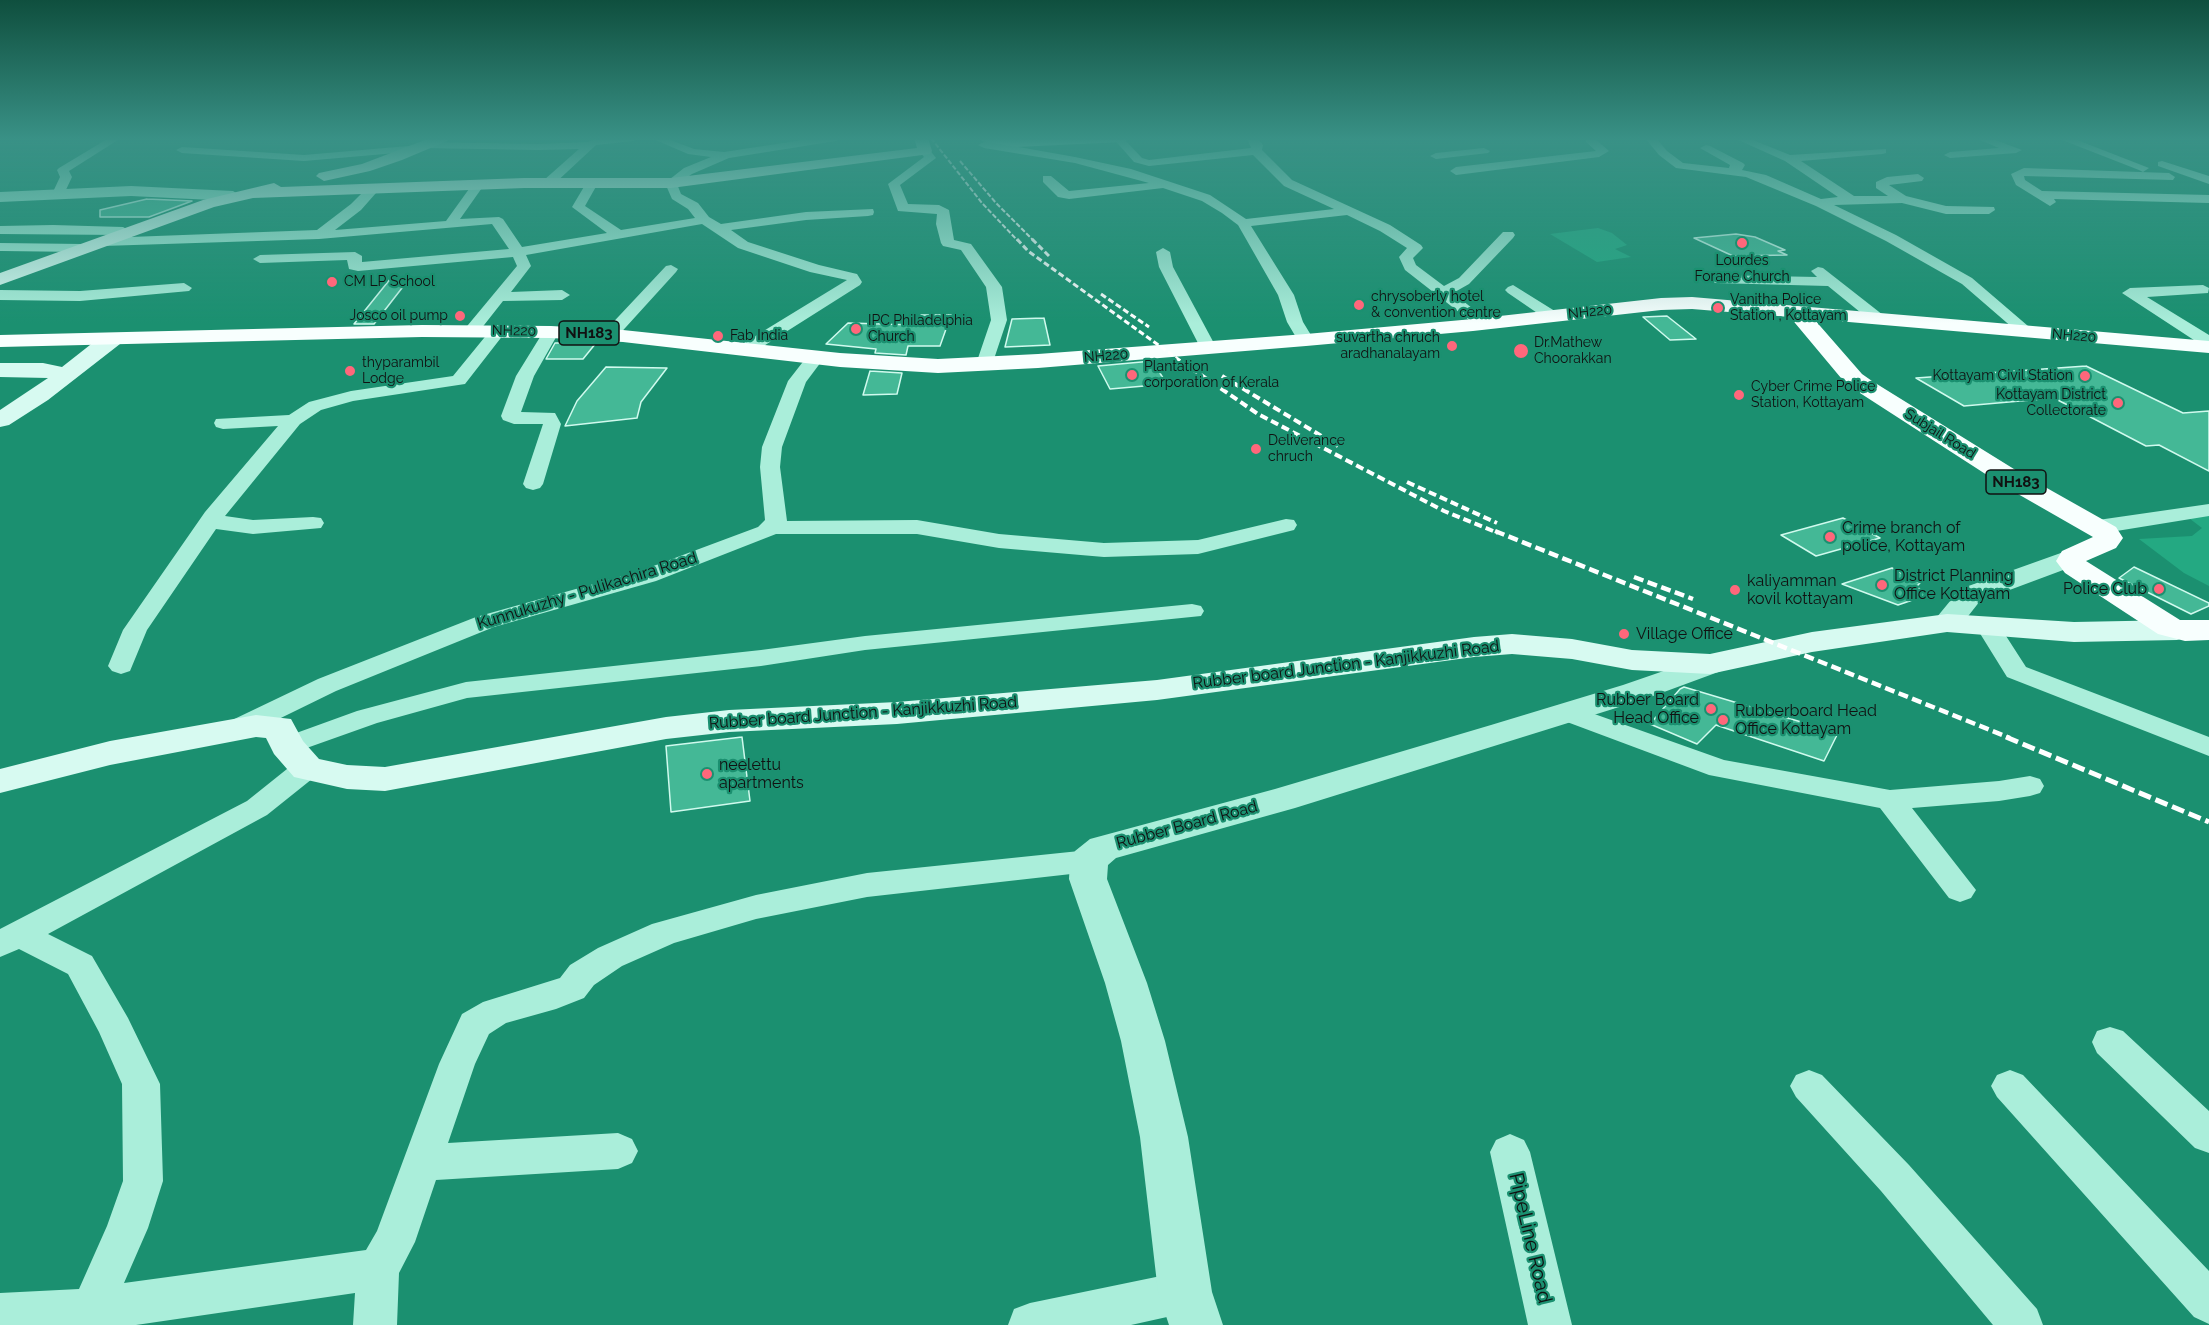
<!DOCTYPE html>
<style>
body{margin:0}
canvas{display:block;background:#1b9070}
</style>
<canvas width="2209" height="1325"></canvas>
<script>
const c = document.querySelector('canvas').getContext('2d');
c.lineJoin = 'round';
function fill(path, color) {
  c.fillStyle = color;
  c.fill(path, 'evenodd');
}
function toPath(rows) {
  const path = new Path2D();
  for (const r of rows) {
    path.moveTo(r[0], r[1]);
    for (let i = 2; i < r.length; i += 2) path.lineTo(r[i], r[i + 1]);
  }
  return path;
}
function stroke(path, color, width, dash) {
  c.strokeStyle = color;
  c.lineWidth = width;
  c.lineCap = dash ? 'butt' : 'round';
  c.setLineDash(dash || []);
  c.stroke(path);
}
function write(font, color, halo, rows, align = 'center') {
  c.font = font + ' Raleway,sans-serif';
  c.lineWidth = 4.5;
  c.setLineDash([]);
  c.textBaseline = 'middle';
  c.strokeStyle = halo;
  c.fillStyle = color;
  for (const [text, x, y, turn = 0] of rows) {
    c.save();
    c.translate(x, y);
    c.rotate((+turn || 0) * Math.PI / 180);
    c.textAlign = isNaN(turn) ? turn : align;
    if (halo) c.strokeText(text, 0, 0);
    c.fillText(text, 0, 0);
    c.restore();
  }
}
fill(toPath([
 [1598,228,1612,233,1627,245,1615,249,1631,257,1597,262,1550,234],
 [2209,507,2209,586,2184,573,2139,539,2192,536,2202,528,2181,512]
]), '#24a982');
const building = toPath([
 [147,199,192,201,149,217,100,217,100,210,147,199],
 [1736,234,1755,237,1785,250,1778,251,1787,255,1733,256,1694,238,1736,234],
 [391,278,402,288,374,324,354,324,391,278],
 [921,315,951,315,940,346,908,346,906,355,875,353,876,349,826,344,848,323,917,325,921,315],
 [1667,316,1696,339,1670,340,1643,317,1667,316],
 [1044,318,1050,345,1005,347,1012,319,1044,318],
 [555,343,596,343,583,359,546,359,555,343],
 [1152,361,1167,384,1110,389,1098,366,1152,361],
 [2086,366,2183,413,2209,411,2209,471,2159,445,2146,446,2054,398,1964,406,1916,378,2086,366],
 [606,367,667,368,641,402,637,418,565,426,577,401,606,367],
 [870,371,902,373,897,394,863,395,870,371],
 [1843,518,1880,538,1816,556,1781,535,1843,518],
 [2134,567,2209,603,2209,606,2191,614,2119,578,2134,567],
 [1892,568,1920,583,1916,587,1930,594,1898,605,1842,584,1892,568],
 [1684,687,1838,733,1824,761,1716,725,1697,744,1650,724,1680,689,1684,687],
 [742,737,750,801,671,812,666,746,742,737]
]);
fill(building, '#44b896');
stroke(building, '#d0faee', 1.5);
fill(toPath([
 [109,138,121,138,69,171,72,177,64,194,58,198,54,197,52,194,60,177,57,170,59,168,109,138],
 [602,138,638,138,633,141,596,145,552,186,548,187,544,186,544,180,579,149,538,150,425,148,419,151,304,161,182,153,176,150,182,147,304,155,420,145,426,142,538,144,587,142,602,138],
 [651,138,665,138,694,149,724,152,816,138,841,138,836,141,729,158,692,174,677,184,681,194,698,203,709,217,721,224,806,212,873,209,874,212,873,215,868,216,806,220,731,230,748,242,819,265,857,274,862,282,860,285,751,354,745,355,739,354,737,350,739,346,847,280,810,272,738,248,702,224,526,255,531,266,511,292,562,290,570,295,562,300,503,301,477,334,471,336,463,331,517,266,513,257,358,271,349,269,347,260,260,263,253,259,260,255,355,252,362,256,362,262,509,249,492,224,319,239,103,246,96,242,103,238,317,230,351,204,368,187,372,186,376,187,378,190,376,193,361,210,335,230,446,221,474,182,478,181,484,185,460,219,499,217,503,219,522,247,607,233,572,207,588,180,592,179,598,183,585,206,621,230,695,218,688,209,672,199,665,183,684,168,711,157,688,154,651,138],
 [1113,138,1123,138,1142,158,1149,160,1251,148,1247,138,1257,138,1263,145,1262,150,1292,180,1390,225,1421,245,1423,248,1413,258,1416,265,1444,286,1459,278,1503,232,1513,232,1515,235,1513,238,1469,284,1453,293,1492,324,1490,327,1478,327,1405,270,1399,257,1407,248,1380,231,1347,215,1251,226,1294,295,1303,322,1314,340,1312,344,1300,344,1287,322,1278,295,1238,225,1222,213,1202,201,1163,188,1069,199,1058,197,1043,182,1043,176,1051,176,1069,191,1149,183,1075,163,984,148,978,145,984,142,1016,140,1022,143,1013,146,1075,157,1131,169,1210,195,1246,219,1334,209,1284,186,1253,155,1149,166,1134,162,1113,138],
 [1586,138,1594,138,1609,151,1599,157,1456,175,1450,171,1456,167,1596,151,1586,142,1586,138],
 [1645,138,1656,138,1667,151,1683,163,1729,168,1730,165,1700,148,1706,145,1710,146,1743,163,1745,165,1742,170,1766,175,1821,199,1838,197,1785,161,1734,138,1748,138,1790,155,1886,149,1886,153,1882,154,1801,161,1854,196,1888,196,1876,188,1876,182,1887,177,1918,174,1924,178,1922,181,1889,185,1906,196,1946,206,1994,207,1995,210,1989,214,1946,214,1902,203,1834,205,1896,235,1972,278,2035,332,2027,337,2021,335,1962,284,1886,241,1816,206,1746,177,1676,168,1659,155,1645,138],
 [1975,138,1990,138,2022,150,2016,153,1950,158,1944,155,1950,152,1999,148,1975,138],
 [2057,138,2072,138,2149,168,2143,172,2139,170,2057,138],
 [925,148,929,149,936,158,900,185,908,204,939,205,949,210,954,240,971,244,1002,287,1007,320,991,368,985,369,979,368,976,364,991,320,986,287,961,250,943,246,941,243,936,224,937,214,898,211,888,184,924,157,919,151,925,148],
 [1484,148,1490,151,1488,153,1436,159,1430,156,1436,153,1484,148],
 [2162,161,2209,176,2209,184,2158,166,2158,162,2162,161],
 [2024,168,2169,173,2175,177,2173,180,2024,176,2025,180,2042,191,2209,195,2209,203,2054,199,2056,202,2050,206,2016,185,2011,174,2024,168],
 [53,225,123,227,130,231,123,235,0,234,0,226,53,225],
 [0,243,82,244,89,248,82,252,2,251,0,251,0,243],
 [1163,248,1170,252,1173,267,1216,347,1214,351,1208,352,1200,347,1159,267,1156,252,1163,248],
 [671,265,678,269,676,272,616,338,604,338,602,335,604,332,666,266,671,265],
 [1818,267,1823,268,1883,315,1885,318,1883,321,1871,321,1828,286,1715,283,1708,279,1715,275,1817,277,1811,271,1818,267],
 [184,283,192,288,189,291,80,301,0,300,0,290,80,291,184,283],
 [1513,285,1558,313,1560,316,1558,319,1546,319,1508,293,1505,290,1508,287,1513,285],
 [2203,285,2209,288,2208,293,2147,297,2209,335,2209,347,2203,346,2122,293,2130,288,2203,285],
 [499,325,507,330,465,384,353,401,321,410,300,424,225,516,253,520,313,517,321,518,324,523,321,528,253,534,216,529,147,630,130,671,121,674,112,671,108,666,123,630,205,512,278,426,223,429,216,427,214,423,216,419,289,415,309,402,351,391,453,376,493,327,499,325],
 [551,327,559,332,534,376,521,412,555,413,561,424,543,484,540,488,533,490,526,488,523,484,543,424,514,424,503,420,501,416,516,376,545,329,551,327],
 [815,353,821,354,824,358,806,382,782,447,780,467,787,521,917,520,999,534,1104,543,1198,540,1286,519,1294,520,1297,525,1294,530,1198,554,1104,557,999,548,917,534,776,534,656,581,494,627,336,691,246,735,236,738,226,735,222,729,226,723,318,679,476,617,640,571,758,527,765,520,760,467,762,447,788,381,809,354,815,353],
 [2209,504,2209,516,2098,534,2090,532,2087,527,2090,522,2098,520,2209,504],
 [1192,604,1201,606,1204,611,1201,616,865,650,761,666,467,698,377,723,287,755,277,752,273,746,277,740,357,711,466,682,761,650,865,636,1192,604],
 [1988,620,1997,622,2026,667,2209,737,2209,756,2007,677,1976,627,1979,622,1988,620],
 [1569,705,1724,760,1890,790,1999,781,2030,776,2040,779,2044,786,2040,793,2030,796,1999,801,1912,808,1976,890,1971,898,1960,902,1949,898,1880,808,1709,775,1559,719,1556,713,1559,707,1569,705],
 [307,759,317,761,321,768,317,775,267,815,48,934,92,956,128,1018,160,1084,163,1181,148,1228,124,1283,366,1250,377,1231,439,1064,462,1014,483,1002,560,978,570,965,598,948,652,924,756,895,867,873,1089,850,1100,853,1105,861,1100,869,1089,872,867,897,756,919,674,943,622,966,594,985,584,998,556,1009,506,1023,489,1034,475,1064,448,1143,618,1133,632,1139,638,1151,632,1163,618,1169,436,1180,415,1242,399,1273,397,1325,353,1325,355,1293,136,1325,0,1325,0,1293,79,1289,107,1226,123,1181,122,1084,99,1032,68,974,19,949,0,957,0,929,247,801,297,761,307,759],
 [2110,1027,2123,1031,2209,1111,2209,1153,2195,1148,2097,1053,2092,1042,2097,1031,2110,1027],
 [1809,1070,1822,1075,1909,1165,2037,1309,2043,1325,1993,1325,1881,1191,1796,1097,1790,1086,1796,1075,1809,1070],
 [2010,1070,2023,1075,2209,1271,2209,1324,2194,1317,1997,1097,1991,1086,1997,1075,2010,1070],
 [1510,1134,1524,1140,1530,1152,1572,1325,1528,1325,1490,1152,1496,1140,1510,1134],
 [1185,1271,1200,1277,1207,1292,1200,1307,1185,1313,1131,1325,1008,1325,1014,1309,1030,1303,1185,1271]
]), '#aaeeda');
fill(toPath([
 [131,186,233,191,241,196,233,201,131,196,0,202,0,192,131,186],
 [2072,549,2082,551,2086,557,2082,563,1980,601,1958,629,1947,632,1936,629,1932,623,1960,589,2072,549],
 [1710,655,1721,657,1726,664,1721,671,1645,699,1295,808,1116,858,1108,865,1107,879,1147,983,1165,1041,1188,1137,1212,1292,1223,1325,1169,1325,1158,1292,1140,1137,1121,1041,1105,983,1069,879,1070,861,1075,851,1090,839,1275,789,1491,725,1623,685,1710,655]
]), '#aaeeda');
fill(toPath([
 [430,138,449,138,447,141,402,160,370,171,324,181,316,176,319,173,362,164,430,138],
 [914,138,928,138,932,151,930,154,671,188,524,188,253,198,214,207,0,285,0,273,203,200,274,183,281,187,524,178,671,178,917,148,914,138],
 [980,138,1016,139,1130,138,1123,142,1016,147,982,141,980,138],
 [112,333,120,334,123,339,120,344,48,400,9,425,0,427,0,410,48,378,0,377,0,363,43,363,62,367,104,334,112,333],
 [1947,614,2074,622,2177,620,2188,623,2193,630,2188,637,2177,640,2074,642,1947,632,1812,652,1710,674,1632,670,1572,659,1512,654,1474,657,1157,700,897,724,729,732,666,739,385,791,347,789,294,777,274,754,266,738,256,737,110,765,0,793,0,769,110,741,256,715,291,719,303,741,319,759,347,765,385,767,666,717,729,710,897,702,1157,680,1474,637,1512,634,1572,639,1632,650,1710,654,1812,632,1947,614]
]), '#d7faf1');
fill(toPath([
 [1692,297,2209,341,2209,353,1814,319,1862,374,1872,381,2022,474,2116,527,2123,538,2116,548,2086,561,2180,620,2209,620,2209,640,2185,641,2158,634,2065,573,2056,561,2062,551,2093,537,2004,486,1846,384,1790,317,1692,309,1661,310,1473,331,1306,346,1038,368,938,373,840,367,623,342,551,338,422,337,0,347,0,335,422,325,551,326,623,330,840,353,938,359,1038,354,1306,334,1473,319,1661,298,1692,297]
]), '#f8fffe');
stroke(toPath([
 [931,138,982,203,1018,241],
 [960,161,996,203,1034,241]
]), '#fff', 2, [5, 2]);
stroke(toPath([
 [1017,239,1028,251,1193,370],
 [1032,239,1050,257],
 [1101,294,1149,327]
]), '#fff', 3, [6, 3]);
stroke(toPath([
 [1191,368,1258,414,1444,511,1498,533],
 [1222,376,1338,446],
 [1407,482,1497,523]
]), '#fff', 4, [8, 4]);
stroke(toPath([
 [1495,531,2010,738],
 [1634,577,1693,599]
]), '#fff', 4.5, [10, 4.5]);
stroke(toPath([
 [2006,737,2209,822]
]), '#fff', 5, [13, 5]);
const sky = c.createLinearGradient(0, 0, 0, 323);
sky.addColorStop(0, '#0f4f3e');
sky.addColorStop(0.43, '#399186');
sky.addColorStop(1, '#39918600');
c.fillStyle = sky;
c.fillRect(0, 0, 2209, 323);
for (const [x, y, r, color] of [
 [1742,243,6,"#ff677b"],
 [332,282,6,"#ff677b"],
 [1359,305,6,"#ff677b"],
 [1718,308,6,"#ff677b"],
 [460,316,6,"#ff677b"],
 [856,329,6,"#ff677b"],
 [718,336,6,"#ff677b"],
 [1452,346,6,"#ff677b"],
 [1521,351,8,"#ff677b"],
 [350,371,6,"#ff677b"],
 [1132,375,6,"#ff677b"],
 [2085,376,6,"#ff677b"],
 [1739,395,6,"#ff677b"],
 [2118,403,6,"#ff677b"],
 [1256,449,6,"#ff677b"],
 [1830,537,6,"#ff677b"],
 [1882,585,6,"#ff677b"],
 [2159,589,6,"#ff677b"],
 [1735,590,6,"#ff677b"],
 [1624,634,6,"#ff677b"],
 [1711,709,6,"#ff677b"],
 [1723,720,6,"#ff677b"],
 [707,774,6,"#ff677b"]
]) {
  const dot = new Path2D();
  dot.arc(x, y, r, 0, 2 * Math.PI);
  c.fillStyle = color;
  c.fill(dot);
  stroke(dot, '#1b9070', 2);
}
write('14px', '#111', '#1b9070', [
 ["Lourdes",1742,261,"center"],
 ["Forane Church",1742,277,"center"],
 ["CM LP School",344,282],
 ["chrysoberly hotel",1371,297],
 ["& convention centre",1371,313],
 ["Vanitha Police",1730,300],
 ["Station , Kottayam",1730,316],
 ["Josco oil pump",448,316,"right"],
 ["IPC Philadelphia",868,321],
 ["Church",868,337],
 ["Fab India",730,336],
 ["suvartha chruch",1440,338,"right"],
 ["aradhanalayam",1440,354,"right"],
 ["Dr.Mathew",1534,343],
 ["Choorakkan",1534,359],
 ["thyparambil",362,363],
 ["Lodge",362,379],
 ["Plantation",1144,367],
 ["corporation of Kerala",1144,383],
 ["Kottayam Civil Station",2073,376,"right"],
 ["Cyber Crime Police",1751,387],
 ["Station, Kottayam",1751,403],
 ["Kottayam District",2106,395,"right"],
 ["Collectorate",2106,411,"right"],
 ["Deliverance",1268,441],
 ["chruch",1268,457]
], 'left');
write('14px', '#111', '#1b9070', [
 ["NH220",1590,312,-6],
 ["NH220",514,331,1],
 ["NH220",2074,336,5],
 ["NH220",1106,356,-5],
 ["Subjail Road",1940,434,32]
]);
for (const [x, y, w] of [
 [589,333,60],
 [2016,482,60]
]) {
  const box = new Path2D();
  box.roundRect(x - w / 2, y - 12, w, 24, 4.5);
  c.fillStyle = '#1b9070';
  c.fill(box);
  stroke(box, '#111', 1.5);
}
write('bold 15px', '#111', null, [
 ["NH183",589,333],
 ["NH183",2016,482]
]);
write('16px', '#111', '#1b9070', [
 ["Crime branch of",1842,528],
 ["police, Kottayam",1842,546],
 ["District Planning",1894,576],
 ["Office Kottayam",1894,594],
 ["kaliyamman",1747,581],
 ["kovil kottayam",1747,599],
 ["Police Club",2147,589,"right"],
 ["Village Office",1636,634],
 ["Rubber Board",1699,700,"right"],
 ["Head Office",1699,718,"right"],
 ["Rubberboard Head",1735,711],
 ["Office Kottayam",1735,729],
 ["neelettu",719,765],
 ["apartments",719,783]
], 'left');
write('16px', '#111', '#1b9070', [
 ["Kunnukuzhy - Pulikachira Road",587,591,-17],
 ["Rubber board Junction - Kanjikkuzhi Road",1346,665,-7],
 ["Rubber board Junction - Kanjikkuzhi Road",863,713,-4],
 ["Rubber Board Road",1187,825,-15]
]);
write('20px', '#111', '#1b9070', [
 ["PipeLine Road",1530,1238,77]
]);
</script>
